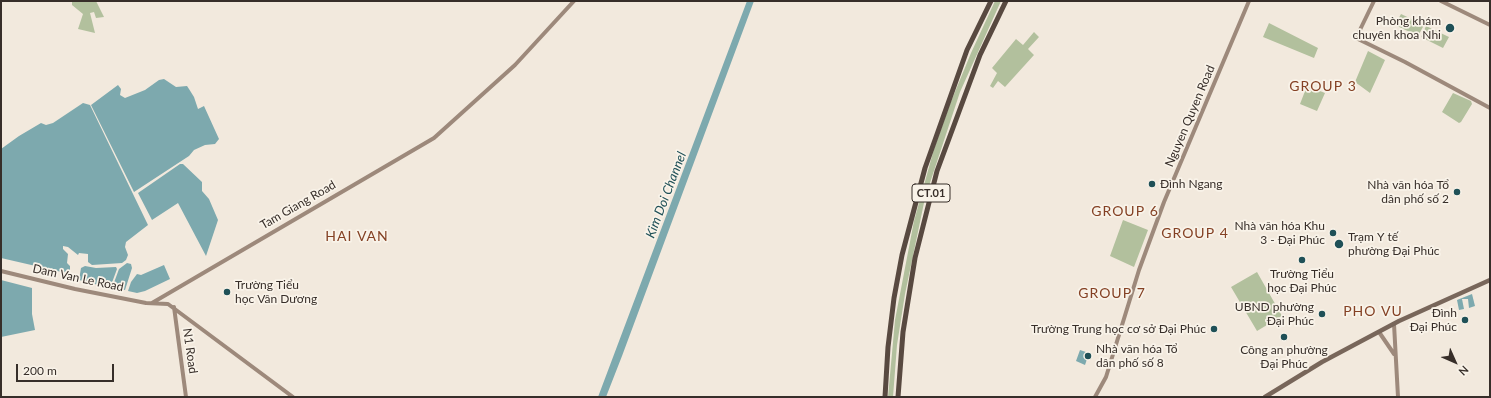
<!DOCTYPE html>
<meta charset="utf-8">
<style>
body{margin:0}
#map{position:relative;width:1491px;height:398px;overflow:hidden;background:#f2e9dd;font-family:Lato,sans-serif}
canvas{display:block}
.frame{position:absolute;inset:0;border:2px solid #372e29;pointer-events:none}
.north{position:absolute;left:1435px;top:342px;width:40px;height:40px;-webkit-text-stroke:3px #f9f3e9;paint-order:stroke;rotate:135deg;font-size:11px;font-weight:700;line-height:16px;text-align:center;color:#372e29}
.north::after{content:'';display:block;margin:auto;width:14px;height:18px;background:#372e29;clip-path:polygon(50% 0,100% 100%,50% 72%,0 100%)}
.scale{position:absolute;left:16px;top:364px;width:98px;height:18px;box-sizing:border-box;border:2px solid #372e29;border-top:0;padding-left:5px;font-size:12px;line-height:14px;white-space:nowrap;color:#372e29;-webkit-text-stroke:3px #f9f3e9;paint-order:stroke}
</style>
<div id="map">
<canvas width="1491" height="398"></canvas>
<div class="frame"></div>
<div class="north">N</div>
<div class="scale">200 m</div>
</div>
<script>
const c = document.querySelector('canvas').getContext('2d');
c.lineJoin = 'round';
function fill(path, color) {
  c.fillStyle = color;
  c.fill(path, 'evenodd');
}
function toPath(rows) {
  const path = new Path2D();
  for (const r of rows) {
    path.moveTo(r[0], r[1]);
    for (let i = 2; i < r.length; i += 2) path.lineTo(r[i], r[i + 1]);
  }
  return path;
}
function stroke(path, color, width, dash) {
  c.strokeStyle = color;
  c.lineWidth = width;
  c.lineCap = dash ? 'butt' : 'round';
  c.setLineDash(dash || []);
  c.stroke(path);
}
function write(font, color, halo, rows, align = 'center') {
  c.font = font + ' Lato,sans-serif';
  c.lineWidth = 3.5;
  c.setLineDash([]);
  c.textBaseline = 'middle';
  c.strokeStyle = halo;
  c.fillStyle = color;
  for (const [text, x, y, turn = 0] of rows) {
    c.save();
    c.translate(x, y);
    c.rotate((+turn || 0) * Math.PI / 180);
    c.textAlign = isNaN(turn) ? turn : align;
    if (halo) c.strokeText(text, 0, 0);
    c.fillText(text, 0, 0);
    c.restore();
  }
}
fill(toPath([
 [72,1,96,1,104,17,96,18,94,12,90,13,95,33,78,29,83,14,72,5],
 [995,1,1001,1,960,92,925,198,905,294,897,345,893,397,888,397,895,320,914,221,934,149,950,104,971,53],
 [1401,14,1424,25,1418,36,1395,25],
 [1269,23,1318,48,1314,58,1263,37],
 [1426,26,1449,37,1443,48,1421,37],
 [1034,32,1039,37,1028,49,1034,55,1005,87,998,81,993,88,990,86,997,73,992,68,1016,39,1023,45],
 [1368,51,1385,60,1370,93,1355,82],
 [1307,86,1325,93,1317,111,1300,104],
 [1453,93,1471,101,1472,104,1461,122,1459,123,1442,112],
 [1123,220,1148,230,1134,267,1110,256],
 [1257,272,1282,316,1257,331,1231,287]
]), '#b2c09d');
fill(toPath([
 [747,1,754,1,622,356,606,397,598,397],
 [164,79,176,87,187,86,189,89,194,97,198,109,204,106,219,139,215,144,205,145,194,150,189,156,134,192,91,105,118,85,121,89,120,95,125,98,145,90,159,80],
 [83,103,90,105,148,225,126,242,125,247,128,255,126,260,122,263,92,265,88,262,88,254,79,253,78,255,68,247,63,246,63,249,68,254,67,263,70,266,70,272,66,273,1,258,1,149,19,136,41,123,46,125,53,123],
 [180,164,183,164,202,182,202,191,209,199,218,220,206,256,178,203,152,220,138,193],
 [127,263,131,264,132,268,125,290,112,288,119,269],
 [164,265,170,279,145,291,137,293,128,291,131,282,137,274,141,275],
 [85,266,96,268,116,267,117,269,110,288,79,280,81,268],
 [1,280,32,288,32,314,35,330,1,337],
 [1472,294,1475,306,1469,308,1468,299,1462,299,1464,309,1459,310,1457,300],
 [1080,350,1089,353,1085,365,1076,361]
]), '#7da9ae');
stroke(toPath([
 [1374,1,1356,38,1405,62,1490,108],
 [1441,1,1490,25],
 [1,271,75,289,146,303,168,304,293,397],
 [152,303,434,138,515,65,574,1],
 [174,307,186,397],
 [1394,324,1398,397],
 [1379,332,1394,354],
 [1095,397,1106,377,1139,270,1164,202,1249,1]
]), '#9d897b', 4);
stroke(toPath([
 [1265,397,1322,362,1399,321,1490,280]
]), '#78665a', 4.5);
stroke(toPath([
 [885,397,888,347,894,298,902,255,925,168,967,50,991,1],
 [898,397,903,332,915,258,937,171,980,55,1006,1]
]), '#584940', 5);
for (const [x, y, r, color] of [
 [1450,28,5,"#1f5057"],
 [1152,184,4,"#1f5057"],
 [1457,192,4,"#1f5057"],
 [1333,233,4,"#1f5057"],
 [1339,244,5,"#1f5057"],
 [1302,260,4,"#1f5057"],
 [227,292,4,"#1f5057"],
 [1322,314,4,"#1f5057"],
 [1465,320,4,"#1f5057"],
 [1214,329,4,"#1f5057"],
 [1284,337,4,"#1f5057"],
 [1088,356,4,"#1f5057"]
]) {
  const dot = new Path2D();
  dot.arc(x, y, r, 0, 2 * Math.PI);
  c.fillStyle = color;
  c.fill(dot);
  stroke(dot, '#f9f3e9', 1.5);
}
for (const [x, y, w] of [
 [931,193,38]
]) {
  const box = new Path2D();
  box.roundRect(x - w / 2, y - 9, w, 18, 3);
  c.fillStyle = '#f9f3e9';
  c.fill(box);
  stroke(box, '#372e29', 1);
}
write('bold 11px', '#372e29', null, [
 ["CT.01",931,193]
]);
write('12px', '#372e29', '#f9f3e9', [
 ["Phòng khám",1441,21],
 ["chuyên khoa Nhi",1441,35],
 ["Đình Ngang",1160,184,"left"],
 ["Nhà văn hóa Tổ",1449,185],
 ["dân phố số 2",1449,199],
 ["Nhà văn hóa Khu",1325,226],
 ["3 - Đại Phúc",1325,240],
 ["Trạm Y tế",1348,237,"left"],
 ["phường Đại Phúc",1348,251,"left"],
 ["Trường Tiểu",1302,274,"center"],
 ["học Đại Phúc",1302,288,"center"],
 ["Trường Tiểu",235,285,"left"],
 ["học Vân Dương",235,299,"left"],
 ["UBND phường",1314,307],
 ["Đại Phúc",1314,321],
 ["Đình",1457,313],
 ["Đại Phúc",1457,327],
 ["Trường Trung học cơ sở Đại Phúc",1206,329],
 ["Nhà văn hóa Tổ",1096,349,"left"],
 ["dân phố số 8",1096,363,"left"],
 ["Công an phường",1284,350,"center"],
 ["Đại Phúc",1284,364,"center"]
], 'right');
write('12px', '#372e29', '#f9f3e9', [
 ["Nguyen Quyen Road",1190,116,-67],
 ["Tam Giang Road",298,205,-30],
 ["Dam Van Le Road",78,278,12],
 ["N1 Road",190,351,82]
]);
write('italic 13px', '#1f5057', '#f9f3e9', [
 ["Kim Doi Channel",666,195,-69]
]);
c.letterSpacing = '1px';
write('14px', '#844124', '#f9f3e9', [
 ["GROUP 3",1323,86],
 ["GROUP 6",1125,211],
 ["GROUP 4",1195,233],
 ["HAI VAN",357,236],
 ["GROUP 7",1112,293],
 ["PHO VU",1373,311]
]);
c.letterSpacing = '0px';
</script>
